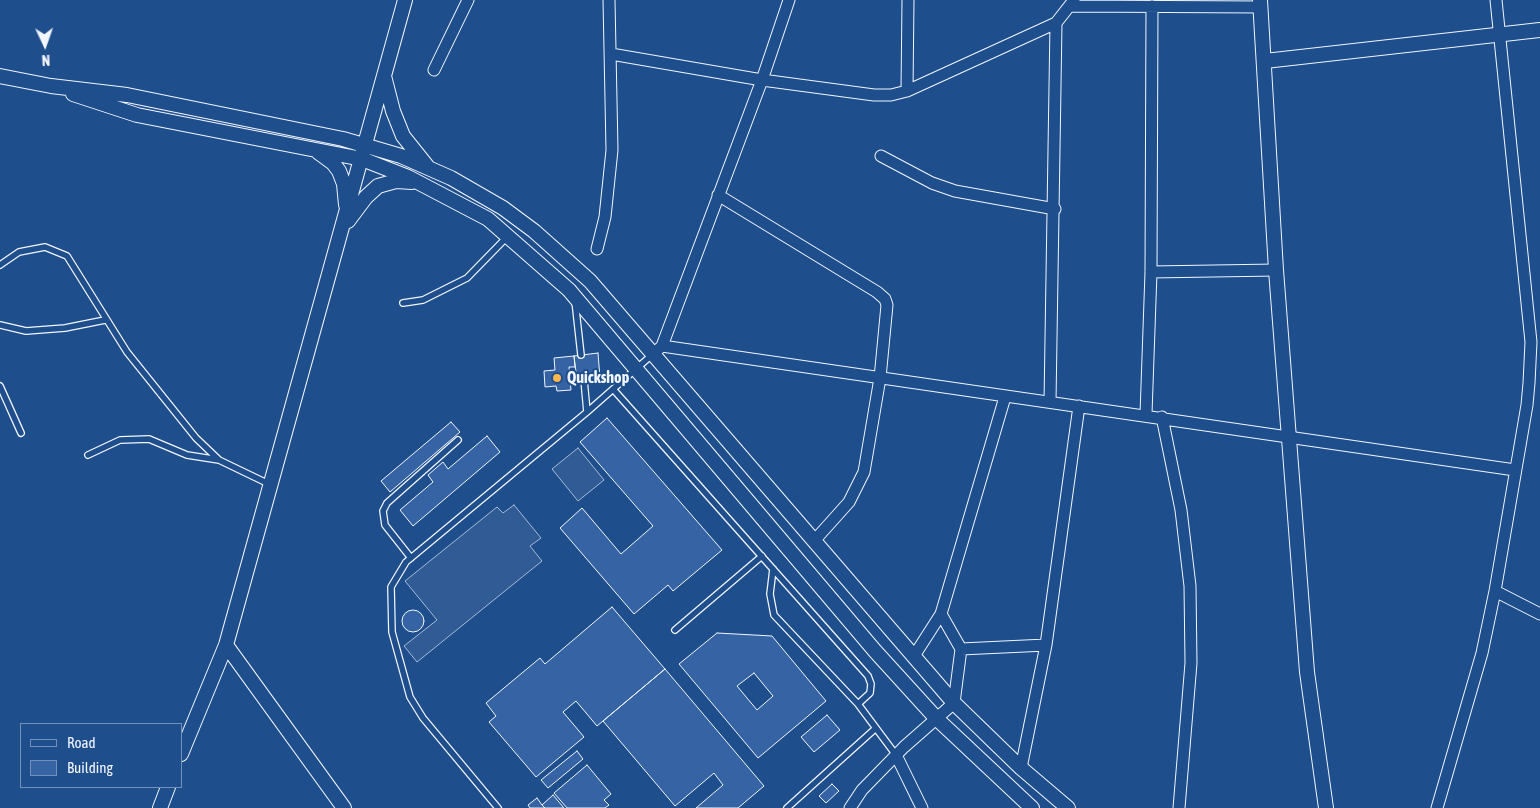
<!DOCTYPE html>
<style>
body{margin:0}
#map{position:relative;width:1540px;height:808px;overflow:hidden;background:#1f4e8c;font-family:"Asap Condensed",sans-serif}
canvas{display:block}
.legend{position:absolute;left:20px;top:723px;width:162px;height:65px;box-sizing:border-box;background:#1f4e8c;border:1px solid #7391ba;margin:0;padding:6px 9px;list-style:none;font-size:15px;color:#f2f6ff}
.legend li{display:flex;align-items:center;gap:10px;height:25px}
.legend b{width:25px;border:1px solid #7391ba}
.north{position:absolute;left:20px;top:20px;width:50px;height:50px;-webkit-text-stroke:4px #1f4e8c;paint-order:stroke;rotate:177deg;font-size:14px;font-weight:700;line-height:20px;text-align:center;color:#f2f6ff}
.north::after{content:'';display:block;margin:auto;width:18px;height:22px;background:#f2f6ff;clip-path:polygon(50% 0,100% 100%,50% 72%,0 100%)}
</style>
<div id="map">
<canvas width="1540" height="808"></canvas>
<ul class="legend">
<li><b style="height:6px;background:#1f4e8c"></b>Road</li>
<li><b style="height:14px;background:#3563a3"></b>Building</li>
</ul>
<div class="north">N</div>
</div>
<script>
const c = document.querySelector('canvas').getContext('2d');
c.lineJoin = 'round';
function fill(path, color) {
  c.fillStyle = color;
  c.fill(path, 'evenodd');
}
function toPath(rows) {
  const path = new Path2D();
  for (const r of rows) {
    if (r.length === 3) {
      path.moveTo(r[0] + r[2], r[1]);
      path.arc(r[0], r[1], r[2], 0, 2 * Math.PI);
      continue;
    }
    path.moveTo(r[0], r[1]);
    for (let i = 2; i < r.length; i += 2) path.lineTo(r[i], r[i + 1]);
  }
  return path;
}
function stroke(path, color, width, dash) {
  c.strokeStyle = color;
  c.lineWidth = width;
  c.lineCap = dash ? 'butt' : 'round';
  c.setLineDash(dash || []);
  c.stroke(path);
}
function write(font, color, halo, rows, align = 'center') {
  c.font = font + ' "Asap Condensed",sans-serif';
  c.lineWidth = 4;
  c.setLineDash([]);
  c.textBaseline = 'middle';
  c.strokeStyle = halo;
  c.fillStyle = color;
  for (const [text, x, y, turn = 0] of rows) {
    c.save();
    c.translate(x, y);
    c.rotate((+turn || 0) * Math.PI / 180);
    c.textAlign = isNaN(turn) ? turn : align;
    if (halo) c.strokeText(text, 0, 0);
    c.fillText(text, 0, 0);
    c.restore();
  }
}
const built = toPath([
 [578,448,604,480,578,501,552,469,578,448],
 [514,505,541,538,530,546,542,561,417,662,404,646,437,620,405,581,497,507,503,513,514,505]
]);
fill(built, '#305b95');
stroke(built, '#a8bbd7', 1);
const building = toPath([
 [598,353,600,378,577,380,574,356,598,353],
 [574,356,575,367,569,367,571,390,557,391,556,386,545,387,544,371,555,370,554,358,574,356],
 [607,418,722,550,673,591,668,585,634,614,560,528,582,508,621,554,653,526,580,442,607,418],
 [451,422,460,432,390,492,381,481,451,422],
 [487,436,500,452,413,526,400,510,433,482,428,475,443,462,448,469,487,436],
 [612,607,665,669,597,726,576,701,563,712,584,737,536,777,489,722,496,716,486,703,540,658,545,664,612,607],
 [413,621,11],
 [717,633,772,636,826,701,758,758,679,664,717,633],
 [754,673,773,696,757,710,737,686,754,673],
 [665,669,764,786,738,808,696,808,723,785,714,773,675,806,603,721,665,669],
 [827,715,840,730,814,752,801,737,827,715],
 [577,751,583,759,548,788,541,780,577,751],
 [587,765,611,794,604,800,609,805,605,808,567,808,554,793,587,765],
 [832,784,839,791,826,803,819,796,832,784],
 [553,795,564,808,545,808,542,805,553,795],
 [537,798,542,805,545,808,530,808,528,805,537,798]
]);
fill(building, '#3563a3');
stroke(building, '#f2f6ff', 1);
const service = toPath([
 [0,265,19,252,45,247,67,256,127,352,196,438,219,460,271,485],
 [575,301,581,355],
 [403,303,423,300,467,278,507,237],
 [0,325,26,331,65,328,105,320],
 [584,380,587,412],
 [0,386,21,433],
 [613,389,868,676,871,684,870,693,858,704],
 [88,455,120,440,149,439,187,455,219,460],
 [411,558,385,525,383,511,387,503,458,440],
 [773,569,770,594,774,615,858,704,896,755],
 [675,630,762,556],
 [498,808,423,718,410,697,392,632,391,587,406,562,587,412,653,354],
 [787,808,876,728]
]);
const minor = toPath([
 [1070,6,1261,7],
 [611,54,762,80,874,95,891,95,907,91,1056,23],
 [434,70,468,0],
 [907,91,908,0],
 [881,156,932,183,955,191,1055,209],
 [718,195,877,292,885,299,887,305,880,378,864,472,849,502,814,541],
 [597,249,605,217,612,150,609,0],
 [1151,272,1276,270],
 [662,346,762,80,789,0],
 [653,354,662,346,1515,470],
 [1050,402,1056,23,1074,0],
 [1146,414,1151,272,1152,6],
 [1162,417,1181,510,1190,586,1191,663,1179,808],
 [1495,591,1540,614],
 [961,649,1046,645],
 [914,656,941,614,1005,397],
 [896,755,922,808],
 [1021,768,1046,645,1079,406],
 [850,808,862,790,904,747,954,703,961,649,941,614],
 [1437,808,1482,653,1495,591,1527,405,1529,383,1531,342,1496,0]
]);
const tertiary = toPath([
 [1260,0,1276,270,1307,672,1326,808],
 [1265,61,1540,30],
 [0,76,51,86,127,95,343,139,401,156,451,178,503,208,534,231,590,281,954,703,1021,768,1068,808],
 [384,76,393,111,403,136,427,166],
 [73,94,137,115,362,159,408,177,488,219,569,290,875,651,936,718,1032,808],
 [318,152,333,163,339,171,344,184,346,205],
 [348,221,366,197,378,186,396,181,412,182],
 [226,645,344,808],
 [181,754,226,645,405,0],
 [160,808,168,787]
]);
stroke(service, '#f2f6ff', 8);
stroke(minor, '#f2f6ff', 13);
stroke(tertiary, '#f2f6ff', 16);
stroke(service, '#1f4e8c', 5.5);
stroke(minor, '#1f4e8c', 11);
stroke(tertiary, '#1f4e8c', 14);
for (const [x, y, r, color] of [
 [557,378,5,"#ffb74d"]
]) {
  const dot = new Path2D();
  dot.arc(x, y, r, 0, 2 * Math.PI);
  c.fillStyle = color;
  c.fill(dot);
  stroke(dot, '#1f4e8c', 2);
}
write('bold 16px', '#f2f6ff', '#1f4e8c', [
 ["Quickshop",567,378]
], 'left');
</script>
